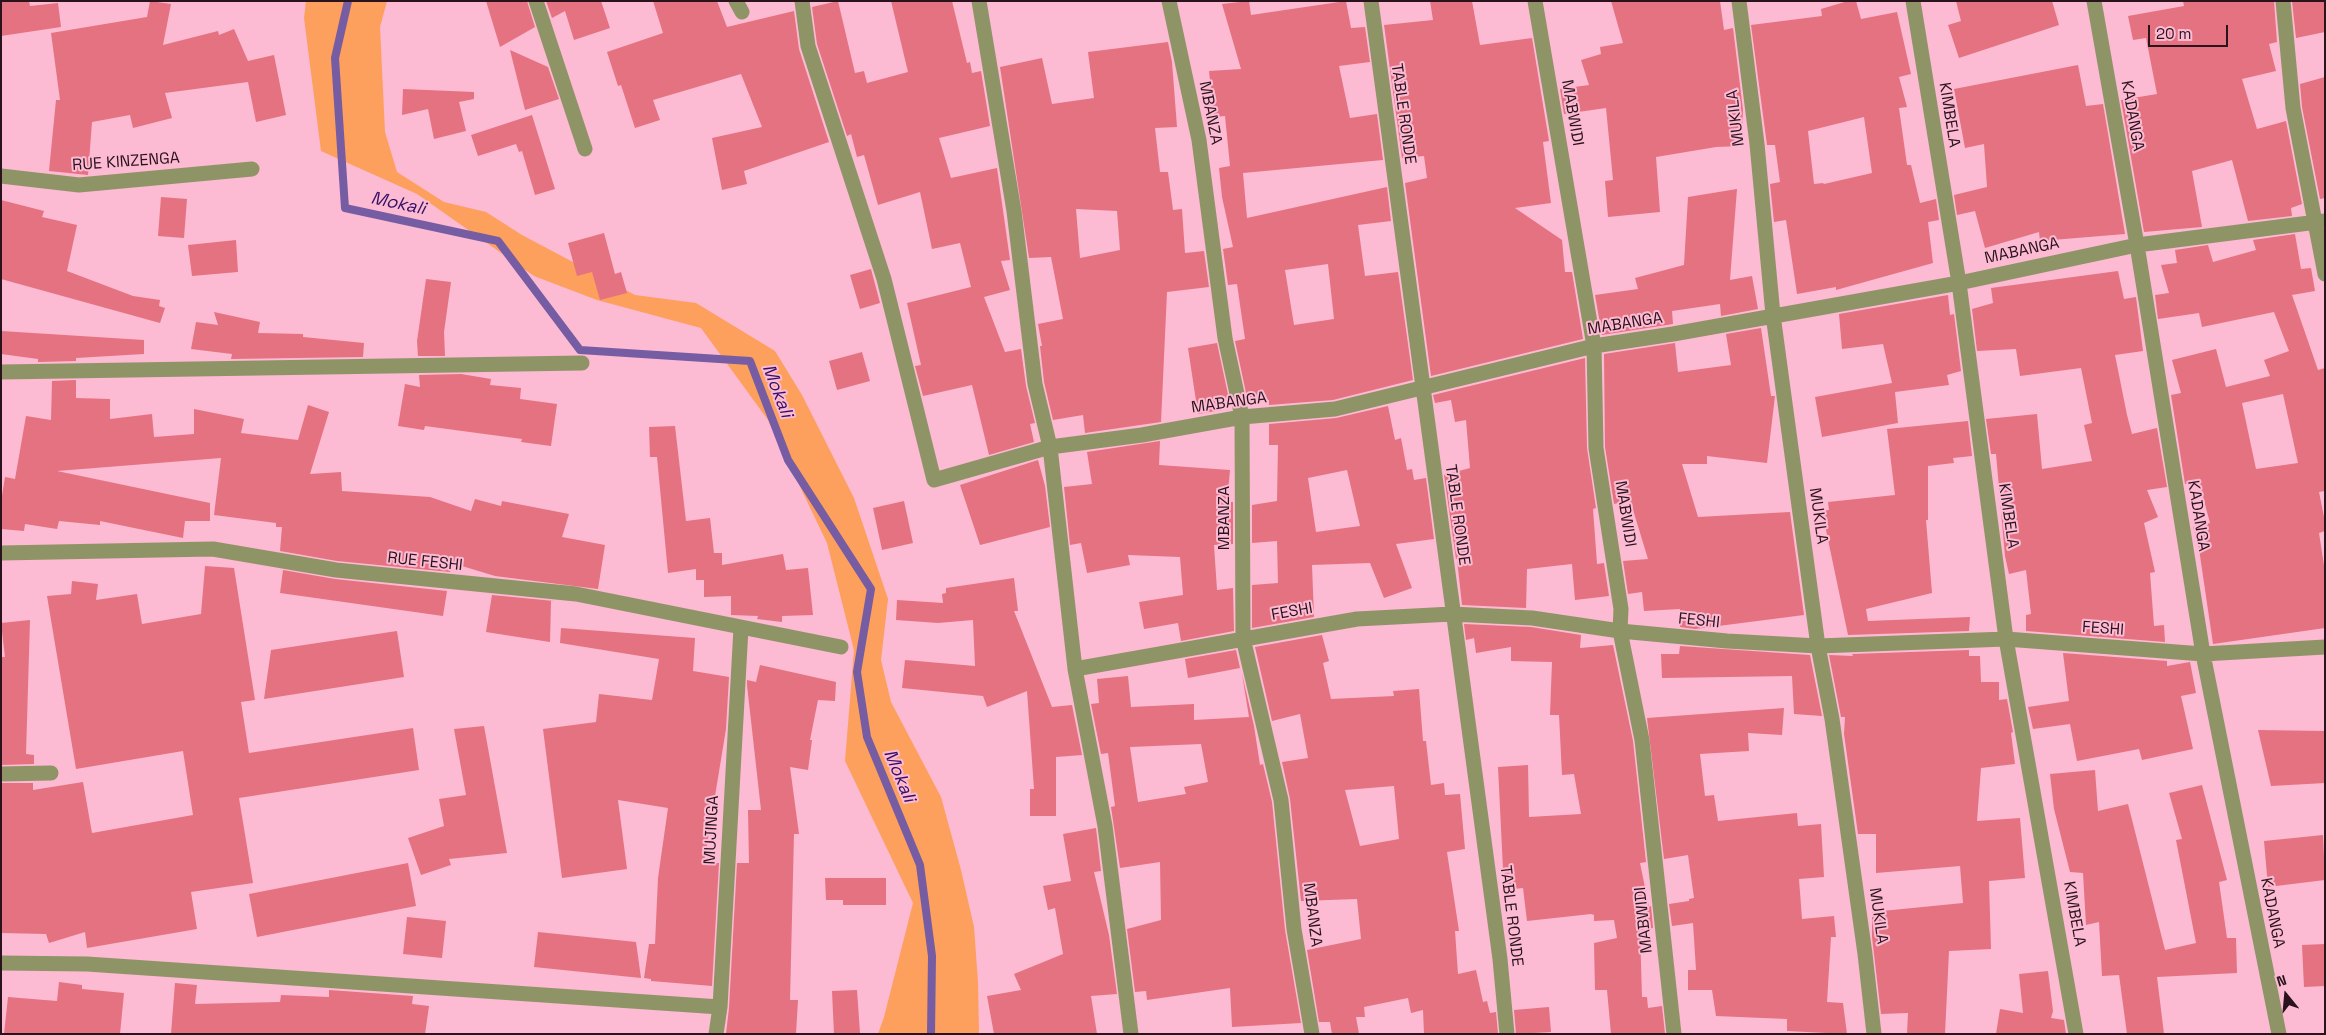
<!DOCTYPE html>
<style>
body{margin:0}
#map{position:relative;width:2326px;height:1035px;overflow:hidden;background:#fcbad3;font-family:"Space Grotesk",sans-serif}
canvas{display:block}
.frame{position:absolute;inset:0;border:2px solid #2a131d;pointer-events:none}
.north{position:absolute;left:2261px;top:970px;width:50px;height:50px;-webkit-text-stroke:4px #fcbad3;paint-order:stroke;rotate:343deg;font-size:14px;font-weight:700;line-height:20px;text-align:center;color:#2a131d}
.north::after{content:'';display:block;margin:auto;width:18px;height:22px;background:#2a131d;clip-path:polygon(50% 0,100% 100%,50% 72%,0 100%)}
.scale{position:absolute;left:2148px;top:25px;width:80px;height:22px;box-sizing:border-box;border:2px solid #2a131d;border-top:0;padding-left:6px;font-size:15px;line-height:18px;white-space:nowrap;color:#2a131d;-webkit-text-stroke:4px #fcbad3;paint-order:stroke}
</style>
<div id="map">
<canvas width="2326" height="1035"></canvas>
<div class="frame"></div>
<div class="north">N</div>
<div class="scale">20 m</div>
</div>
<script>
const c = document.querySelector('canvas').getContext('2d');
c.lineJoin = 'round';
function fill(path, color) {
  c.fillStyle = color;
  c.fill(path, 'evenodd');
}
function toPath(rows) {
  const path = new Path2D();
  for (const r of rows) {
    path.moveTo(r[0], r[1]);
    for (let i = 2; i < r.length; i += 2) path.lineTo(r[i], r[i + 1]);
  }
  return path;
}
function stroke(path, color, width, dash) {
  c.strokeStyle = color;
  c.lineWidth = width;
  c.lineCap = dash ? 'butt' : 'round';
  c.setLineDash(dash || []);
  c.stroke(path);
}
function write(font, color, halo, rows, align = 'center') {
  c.font = font + ' "Space Grotesk",sans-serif';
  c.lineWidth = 4;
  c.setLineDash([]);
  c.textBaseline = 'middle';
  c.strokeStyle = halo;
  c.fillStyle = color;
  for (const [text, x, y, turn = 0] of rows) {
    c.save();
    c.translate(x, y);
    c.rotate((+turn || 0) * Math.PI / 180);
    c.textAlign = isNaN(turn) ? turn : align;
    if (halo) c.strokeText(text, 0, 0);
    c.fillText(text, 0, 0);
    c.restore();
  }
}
fill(toPath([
 [306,1,387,1,380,27,385,132,397,172,444,202,486,212,522,235,635,295,696,303,775,351,802,395,854,498,888,599,881,660,891,702,941,797,961,870,974,927,978,982,979,1034,878,1034,884,1017,913,903,845,761,854,650,827,543,768,420,701,328,597,300,534,276,417,194,321,151,304,18]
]), '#fd9f5d');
stroke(toPath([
 [348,1,335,58,345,208,498,241,580,350,750,361,788,460,871,589,857,672,867,737,920,865,932,956,931,1034]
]), '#765ca3', 8);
fill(toPath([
 [1,1,29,1,30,6,58,3,61,27,1,36],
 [150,1,171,4,163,45,218,31,219,35,234,29,248,61,274,55,286,115,256,122,248,82,165,93,172,118,133,128,130,115,92,122,88,175,49,171,56,100,60,100,51,33,147,17],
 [486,1,527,1,535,27,500,47],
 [546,1,601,1,610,28,574,40,565,11,552,18],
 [653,1,717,1,727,27,794,11,799,49,829,142,744,171,747,184,722,190,712,138,762,127,741,74,653,100,660,120,635,128,621,85,618,86,607,52,663,33],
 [838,1,855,73,864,71,867,83,908,72,891,1,952,1,967,63,970,62,972,73,981,71,990,126,939,138,951,178,997,168,1010,260,1001,261,1010,290,984,297,1005,352,1021,349,1026,386,1035,423,1030,424,1034,442,989,455,972,385,923,396,915,366,921,365,907,303,971,287,960,243,932,249,920,192,878,205,864,155,857,157,851,134,847,136,817,44,812,7],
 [1249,1,1251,15,1346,1,1351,28,1365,27,1370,62,1339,66,1350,118,1377,114,1383,160,1243,173,1247,218,1387,187,1391,221,1358,225,1365,276,1398,272,1413,380,1333,400,1269,405,1269,400,1248,402,1235,341,1245,339,1237,284,1228,285,1223,249,1233,247,1222,197,1219,168,1230,166,1225,116,1214,117,1209,71,1241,69,1222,4],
 [1328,264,1334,319,1294,325,1285,270],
 [1430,1,1472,1,1480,45,1532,38,1549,141,1543,142,1551,203,1515,208,1562,240,1565,272,1572,272,1583,339,1431,376,1405,183,1427,178,1424,156,1402,158,1384,25,1433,20],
 [1611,1,1720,1,1724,30,1733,28,1743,110,1741,146,1716,147,1656,157,1660,212,1608,217,1605,181,1613,180,1606,108,1564,114,1560,89,1589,85,1581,60,1601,54,1600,47,1623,43],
 [1848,1,1856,1,1861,19,1897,12,1911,74,1899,77,1907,107,1899,108,1907,165,1911,165,1920,203,1936,199,1939,220,1928,222,1933,263,1836,290,1836,287,1797,294,1786,220,1774,222,1770,184,1780,182,1775,145,1767,145,1751,25,1822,16,1821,9],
 [1864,117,1872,173,1824,184,1823,183,1814,184,1808,131],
 [1956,1,2052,1,2059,25,1959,58,1948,25,1961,21],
 [2183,1,2274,1,2277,42,2269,44,2276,71,2242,79,2257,129,2286,121,2302,204,2291,208,2292,216,2248,221,2232,160,2192,171,2202,227,2144,232,2121,100,2157,94,2146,38,2133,40,2128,16,2184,6],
 [2292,1,2325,1,2325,32,2296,38],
 [1168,42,1172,62,1177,127,1155,128,1160,172,1168,172,1173,210,1182,209,1185,253,1204,251,1209,287,1167,292,1161,422,1085,433,1083,415,1053,420,1044,382,1040,346,1042,346,1038,324,1063,319,1051,257,1029,258,1000,67,1042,58,1052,104,1094,98,1088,52],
 [1076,209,1117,211,1120,250,1080,258],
 [510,50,548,67,559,99,525,110],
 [2078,65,2086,106,2103,104,2125,234,2040,241,2039,232,1985,248,1975,211,1957,215,1954,195,1987,187,1984,144,1965,148,1954,89],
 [2325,77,2325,198,2320,199,2302,107,2300,84],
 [403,89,474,92,474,99,459,102,466,131,434,139,428,109,402,115],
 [532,115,555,189,535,195,522,151,519,152,516,144,478,156,471,135],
 [1737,189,1730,280,1752,276,1758,309,1721,316,1720,304,1672,311,1673,324,1602,335,1595,295,1638,289,1635,278,1684,265,1688,197],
 [161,197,187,199,184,238,158,236],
 [1,200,44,211,42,217,77,225,67,271,133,296,160,300,159,306,165,308,160,323,1,279],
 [604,233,615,274,621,272,627,293,600,300,592,272,577,276,568,243],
 [2295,234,2301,269,2311,268,2315,291,2292,295,2318,370,2325,368,2325,491,2319,492,2325,522,2325,531,2319,533,2325,572,2325,628,2213,644,2198,542,2193,527,2210,523,2199,482,2185,484,2171,395,2181,393,2172,360,2216,349,2226,387,2270,376,2264,360,2289,351,2274,312,2202,327,2199,313,2158,319,2155,295,2169,293,2161,265,2177,263,2175,250,2208,245,2213,262,2256,250,2253,240],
 [2283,394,2298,463,2256,469,2242,403],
 [236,240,238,272,192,276,188,245],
 [871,269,880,303,860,309,850,275],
 [2118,271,2124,299,2136,297,2143,351,2115,355,2127,415,2132,434,2157,428,2167,487,2147,490,2158,517,2144,523,2155,572,2150,573,2154,626,2164,625,2165,642,2026,631,2026,615,2031,614,2026,570,2009,574,2005,556,1996,454,1991,454,1986,419,2037,414,2042,469,2092,461,2084,425,2092,423,2081,368,2020,376,2016,349,1977,351,1972,309,1993,303,1991,288],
 [426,279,451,282,444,332,445,356,418,356,417,341],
 [1948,295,1950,315,1954,314,1961,371,1947,375,1949,385,1895,392,1898,423,1822,437,1815,397,1892,383,1883,344,1842,349,1839,314],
 [214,312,260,322,258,333,303,334,303,337,364,343,363,357,231,359,232,354,191,349,196,322,218,325],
 [1761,328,1771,396,1775,396,1767,463,1707,456,1707,464,1682,464,1698,517,1790,512,1804,615,1695,629,1680,627,1680,609,1644,611,1642,592,1628,594,1623,561,1648,559,1630,500,1614,504,1605,447,1604,354,1675,343,1678,372,1731,365,1726,334],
 [1,331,144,340,144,354,76,358,76,361,38,362,38,359,1,354],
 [1217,343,1230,404,1221,404,1222,410,1198,414,1188,348],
 [862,352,870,381,837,390,829,361],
 [1585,358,1587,448,1596,508,1593,509,1597,564,1604,563,1609,596,1575,600,1572,564,1527,569,1526,608,1462,605,1457,559,1456,559,1444,475,1470,468,1466,420,1455,422,1451,400,1435,403,1433,395],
 [461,374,491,379,490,385,521,388,520,399,557,404,551,446,521,442,522,439,425,426,424,430,398,426,405,384,420,387,419,375],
 [76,380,76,398,110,399,110,419,152,414,154,437,194,434,194,409,244,419,241,433,298,440,308,405,329,412,310,474,341,472,342,491,430,497,471,511,475,499,501,506,502,501,569,514,562,537,605,545,598,589,495,576,452,563,450,572,337,561,280,551,282,527,276,527,276,523,214,515,221,458,57,471,210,503,210,521,185,521,183,538,100,521,100,525,59,521,57,529,25,524,24,531,1,529,1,502,5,477,15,479,26,416,51,420,52,381],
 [1388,406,1395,440,1401,438,1407,470,1412,469,1414,480,1426,478,1434,539,1396,544,1412,588,1384,598,1370,563,1312,565,1314,617,1252,628,1252,585,1278,583,1277,541,1252,543,1252,505,1277,501,1278,445,1269,445,1269,424,1336,418],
 [1347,470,1360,526,1316,532,1308,478],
 [1968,421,1972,456,1953,458,1954,463,1928,466,1928,520,1926,520,1932,593,1866,609,1868,621,1970,617,1969,631,1848,635,1822,511,1829,510,1828,502,1895,495,1887,429],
 [675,426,686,521,710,518,714,553,722,553,722,565,783,554,786,570,808,568,813,615,782,616,782,622,757,619,758,616,731,615,731,596,704,597,704,580,696,580,696,569,668,573,657,457,650,457,649,427],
 [1160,441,1159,465,1230,470,1227,502,1233,502,1233,544,1214,545,1217,590,1233,588,1234,631,1181,641,1178,623,1144,629,1139,602,1183,595,1180,557,1128,555,1130,565,1087,573,1081,543,1070,545,1064,487,1092,484,1087,452],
 [1038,460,1045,486,1050,527,980,545,960,485],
 [904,501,913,543,882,550,873,508],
 [205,566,234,568,255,700,241,702,249,753,413,728,419,770,239,798,253,883,191,892,197,929,87,948,85,932,49,943,46,934,1,933,1,783,33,783,33,790,83,782,92,833,193,815,183,751,76,769,47,596,71,594,72,581,98,584,96,600,137,594,142,624,201,614],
 [283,570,335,579,447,591,443,616,280,593],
 [1014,578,1018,611,1014,611,1052,707,1072,705,1082,755,1056,757,1056,816,1030,816,1030,789,1034,789,1027,691,987,707,983,696,902,688,905,660,975,666,973,620,938,623,896,620,897,600,943,603,942,594,946,593,946,588],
 [492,595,554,601,551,601,550,642,486,632],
 [30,620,26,754,34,755,34,764,1,765,1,657,5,657,1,623],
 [1464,624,1531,627,1581,635,1580,648,1613,645,1633,741,1646,862,1640,863,1649,907,1651,906,1653,928,1640,930,1642,997,1647,997,1648,1008,1662,1006,1665,1034,1611,1034,1607,990,1595,990,1594,943,1617,938,1614,920,1594,921,1594,915,1591,914,1527,921,1523,888,1504,890,1498,767,1528,765,1529,817,1581,814,1574,774,1562,775,1559,715,1550,715,1552,662,1511,661,1511,647,1476,653,1474,638,1466,640],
 [561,628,695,638,693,671,729,677,726,729,704,863,719,863,712,986,651,981,651,979,644,978,649,944,655,944,658,878,668,808,618,800,627,869,562,878,543,729,596,722,599,694,652,700,659,659,560,643],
 [397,631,404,677,264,699,271,650],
 [1322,635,1329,661,1323,663,1331,699,1394,696,1393,691,1419,689,1423,741,1426,741,1431,785,1444,783,1445,795,1460,794,1465,849,1447,852,1459,931,1455,931,1458,974,1476,970,1483,1002,1487,1001,1490,1013,1496,1012,1498,1034,1424,1034,1423,1010,1411,1013,1408,998,1364,1007,1365,1017,1356,1017,1359,1034,1332,1034,1330,1022,1319,1022,1307,950,1361,939,1357,899,1301,901,1290,799,1282,762,1308,758,1300,714,1272,721,1255,647],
 [1394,786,1399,839,1360,846,1345,790],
 [1680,646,1810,655,1822,716,1794,714,1792,676,1662,678,1661,654,1679,654],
 [1236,650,1240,668,1188,678,1185,659],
 [1969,650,1969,656,1980,656,1981,682,1999,682,1999,700,2007,699,2013,732,2011,733,2015,764,1981,768,1977,821,2020,818,2025,878,1989,881,1991,949,1949,951,1945,1034,1907,1034,1908,1013,1881,1014,1872,937,1872,912,1963,903,1960,866,1876,873,1876,834,1858,834,1844,734,1845,717,1841,717,1829,655,1853,656,1852,654],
 [2063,653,2167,661,2167,666,2190,662,2196,693,2181,696,2193,749,2142,760,2139,749,2077,761,2070,724,2033,729,2028,707,2069,701],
 [760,665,836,682,835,701,818,700,810,740,812,740,808,770,790,767,799,834,794,834,790,1000,798,1000,796,1034,726,1034,729,1008,737,863,749,863,748,810,761,810,747,685,747,680,756,682],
 [1242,674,1254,726,1260,765,1263,764,1272,802,1285,930,1301,1023,1232,1027,1230,988,1147,1000,1146,991,1135,992,1127,929,1161,920,1160,862,1120,868,1111,807,1115,806,1108,753,1101,754,1091,704,1099,703,1097,679,1128,676,1131,707,1194,704,1194,720,1249,717],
 [1201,744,1208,782,1184,787,1186,794,1138,802,1130,747],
 [1784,708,1782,735,1748,733,1749,751,1700,754,1705,796,1714,795,1718,821,1797,813,1798,826,1821,824,1824,877,1799,879,1802,919,1834,916,1836,937,1831,937,1827,1002,1843,1003,1847,1034,1787,1031,1787,1019,1716,1016,1712,990,1688,990,1688,970,1696,970,1693,923,1672,926,1669,904,1689,901,1689,899,1694,898,1688,855,1664,859,1647,718],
 [484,726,507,853,449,859,451,865,421,875,408,838,444,826,439,799,466,795,454,729],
 [2258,730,2325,731,2325,783,2271,786],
 [2095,770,2098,811,2128,804,2165,950,2196,943,2176,840,2182,839,2169,793,2202,785,2227,880,2219,882,2227,938,2236,938,2237,973,2157,977,2164,1034,2127,1034,2119,975,2102,976,2099,922,2086,925,2083,873,2070,872,2054,809,2050,774],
 [1096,828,1101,871,1094,872,1109,935,1117,994,1091,996,1097,1034,994,1034,987,996,1021,990,1014,974,1063,954,1055,908,1048,910,1043,886,1071,881,1063,834],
 [2323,835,2325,880,2268,887,2264,841],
 [408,863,416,906,257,937,249,894],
 [825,878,886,878,886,905,843,905,843,900,826,900],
 [407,917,446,921,442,958,403,954],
 [538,932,636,942,641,978,534,967],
 [2325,944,2325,986,2304,987,2302,945],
 [2048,971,2053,1011,2051,1018,2064,1020,2066,1034,1996,1034,2000,1009,2023,1013,2019,974],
 [59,982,82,985,82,989,124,993,120,1034,4,1034,8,997,57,1001],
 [175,983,197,985,195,1004,280,1002,281,995,329,997,329,990,413,996,412,1004,429,1006,425,1034,171,1034],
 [857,990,860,1033,834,1034,832,991],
 [1549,1007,1551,1032,1516,1034,1514,1010]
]), '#e57280');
stroke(toPath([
 [536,1,585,149],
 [736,1,742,12],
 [802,1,808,46,884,279,934,480,1050,447,1142,435,1242,417,1335,409,1594,346,1673,334,1959,283,2137,245,2325,221],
 [979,1,1014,211,1035,384,1050,447,1075,669,1105,826,1131,1034],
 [1169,1,1199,140,1225,338,1242,417,1243,638,1281,800,1294,929,1312,1034],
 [1371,1,1500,959,1507,1034],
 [1535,1,1594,346,1596,448,1621,609,1620,631,1642,740,1674,1034],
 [1739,1,1757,144,1773,315,1818,646,1832,719,1865,954,1874,1034],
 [1913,1,1959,283,2006,639,2076,1034],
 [2094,1,2137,245,2203,654,2279,1034],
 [2283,1,2293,108,2325,274],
 [1,176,79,185,252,169],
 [1,372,582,363],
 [1,553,213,549,336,570,576,594,841,647],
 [1075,669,1357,619,1452,614,1532,618,1620,631,1727,641,1818,646,2006,639,2203,654,2325,647],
 [1,774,51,773],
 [1,963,87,964,720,1007],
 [716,1034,720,1007,741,628]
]), '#8f9467', 15);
write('16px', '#2a131d', '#fcbad3', [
 ["MBANZA",1210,113,79],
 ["MABWIDI",1572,113,80],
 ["TABLE RONDE",1403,114,82],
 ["KIMBELA",1949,115,81],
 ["KADANGA",2132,116,80],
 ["MUKILA",1736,118,-97],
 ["RUE KINZENGA",126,162,-4],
 ["MABANGA",2022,251,-12],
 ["MABANGA",1625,324,-9],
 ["MABANGA",1229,403,-8],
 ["MABWIDI",1625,514,81],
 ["TABLE RONDE",1457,515,82],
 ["MUKILA",1818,516,82],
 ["KIMBELA",2008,516,82],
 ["KADANGA",2198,516,81],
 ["MBANZA",1225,518,-90],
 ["RUE FESHI",425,562,6],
 ["FESHI",1292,612,-10],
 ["FESHI",1699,621,6],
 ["FESHI",2103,629,4],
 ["MUJINGA",712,830,-87],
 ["KADANGA",2272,913,79],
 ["KIMBELA",2074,914,80],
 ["MBANZA",1312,915,83],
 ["TABLE RONDE",1511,916,83],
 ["MUKILA",1878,916,82],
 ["MABWIDI",1644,920,-96]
]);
write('italic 18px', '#330f66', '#fcbad3', [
 ["Mokali",398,204,12],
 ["Mokali",777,391,69],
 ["Mokali",899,776,67]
]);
</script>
